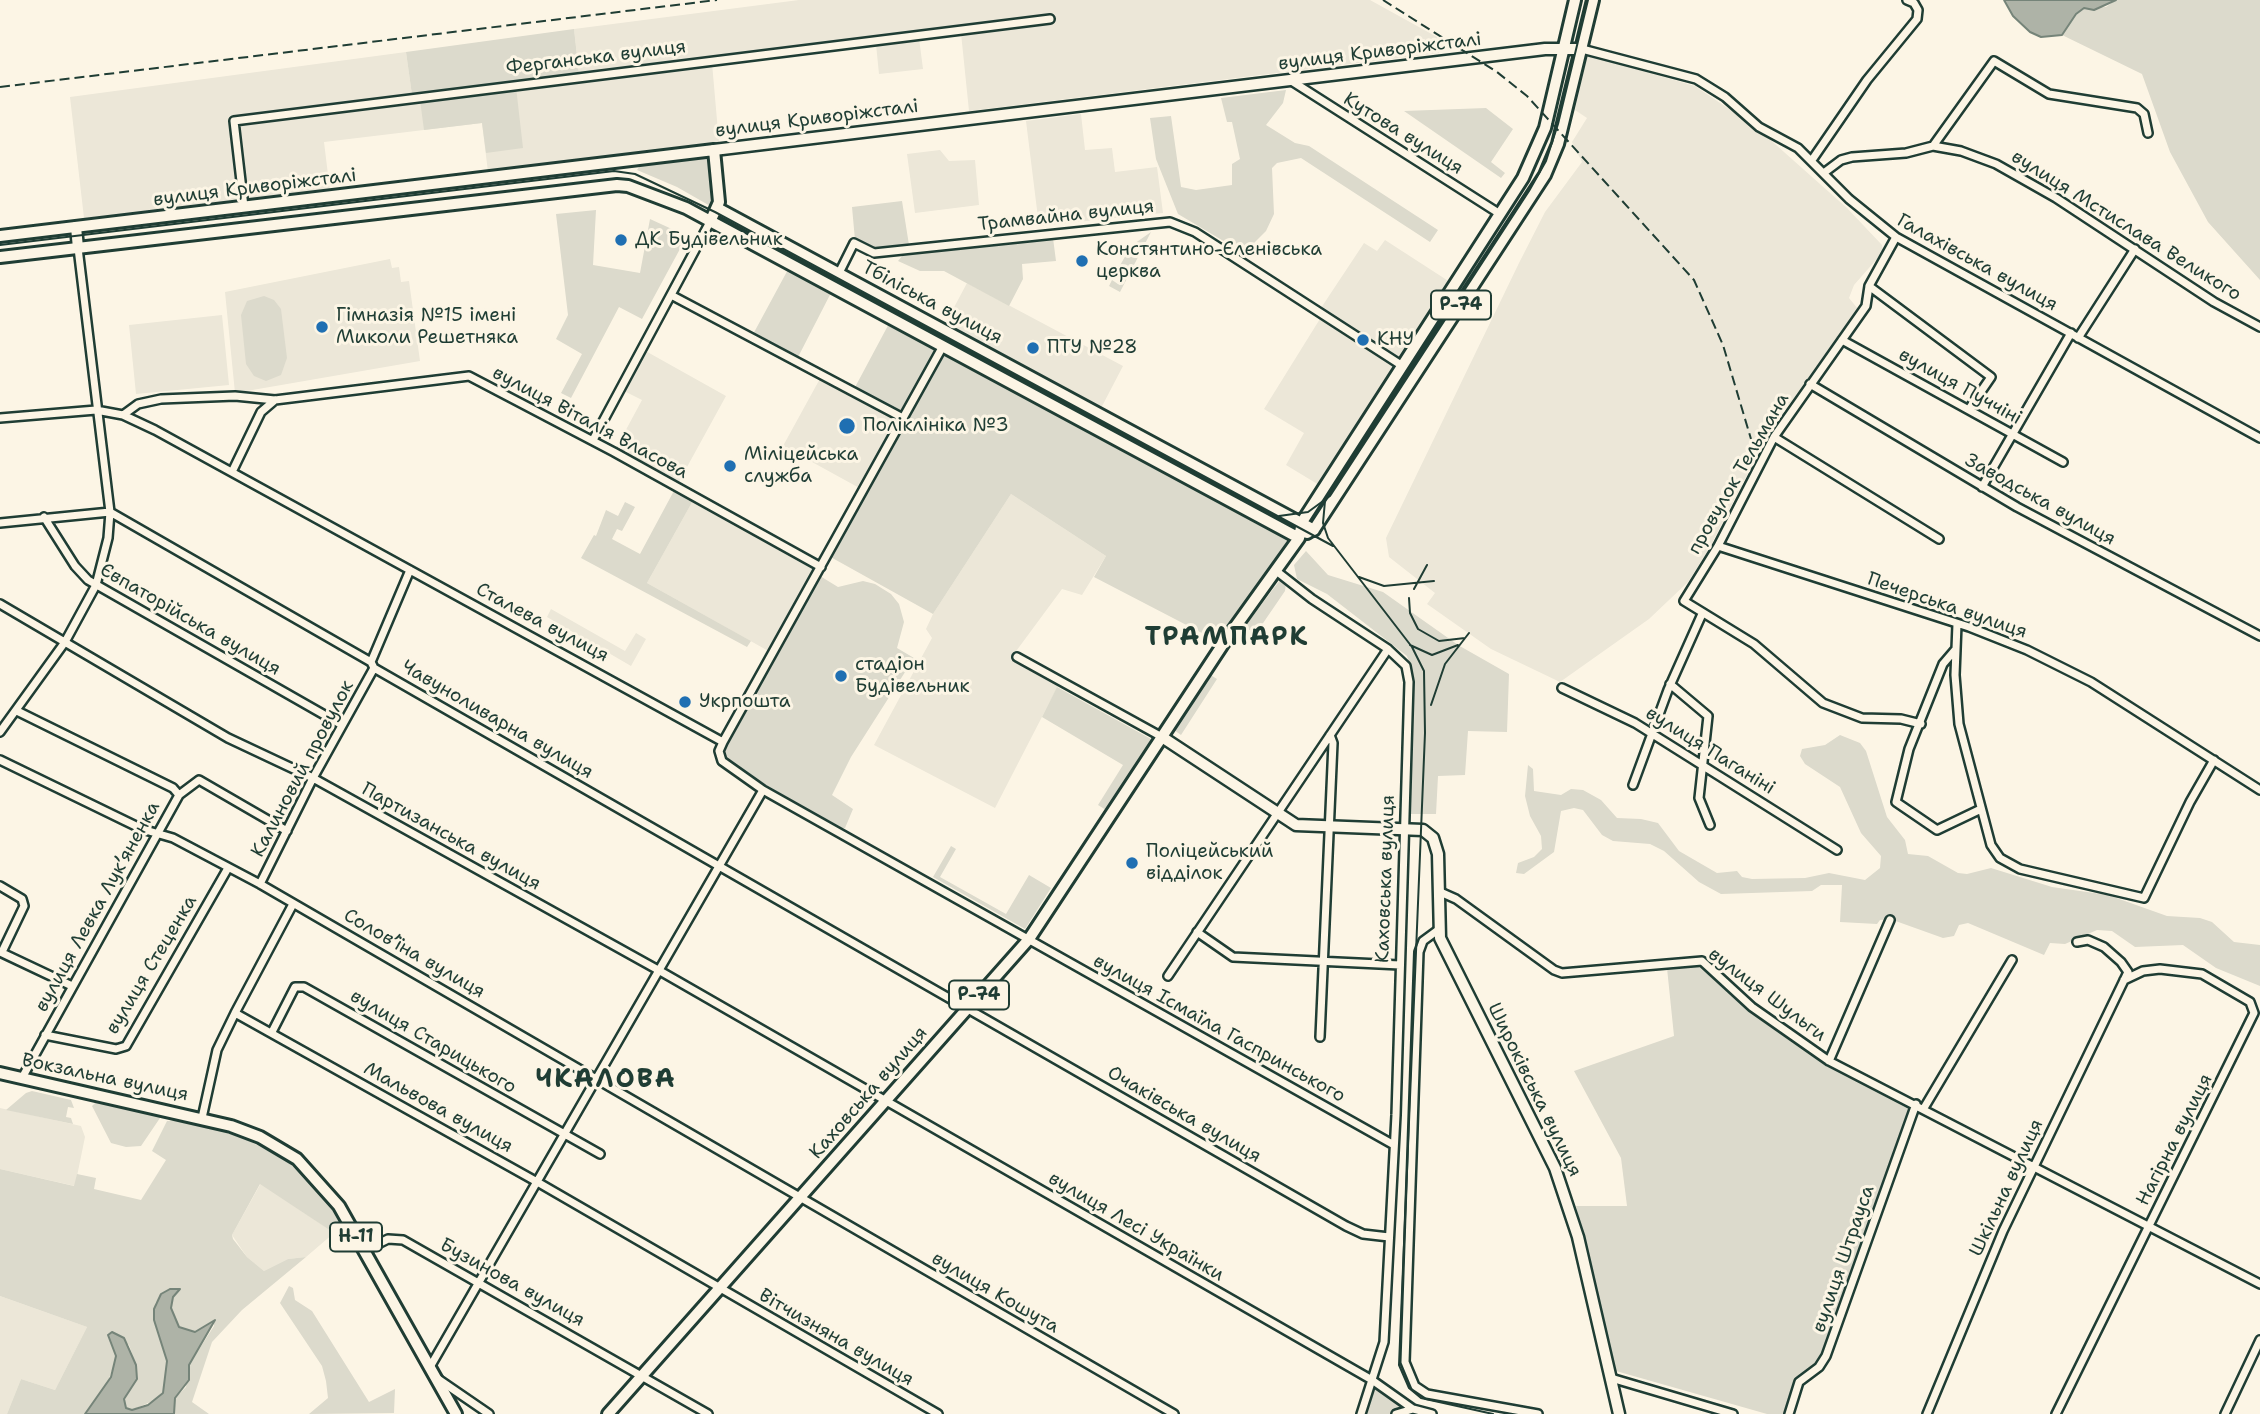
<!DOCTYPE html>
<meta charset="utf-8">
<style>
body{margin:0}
canvas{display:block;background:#fcf5e5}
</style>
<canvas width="2260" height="1414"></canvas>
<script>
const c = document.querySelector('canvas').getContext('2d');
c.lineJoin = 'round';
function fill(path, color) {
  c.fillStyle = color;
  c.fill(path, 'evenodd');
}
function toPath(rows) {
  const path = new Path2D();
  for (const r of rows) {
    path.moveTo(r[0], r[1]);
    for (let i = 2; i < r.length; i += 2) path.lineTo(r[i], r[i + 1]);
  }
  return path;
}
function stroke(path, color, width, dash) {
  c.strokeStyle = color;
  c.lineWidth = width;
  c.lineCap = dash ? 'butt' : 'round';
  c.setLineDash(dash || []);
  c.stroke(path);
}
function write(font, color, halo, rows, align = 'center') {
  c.font = font + ' "Shantell Sans",sans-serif';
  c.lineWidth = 6;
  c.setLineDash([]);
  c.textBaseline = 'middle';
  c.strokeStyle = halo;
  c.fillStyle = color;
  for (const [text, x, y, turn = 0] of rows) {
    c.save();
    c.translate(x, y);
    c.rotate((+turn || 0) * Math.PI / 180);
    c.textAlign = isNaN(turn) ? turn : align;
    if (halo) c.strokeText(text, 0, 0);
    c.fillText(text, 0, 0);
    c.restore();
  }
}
fill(toPath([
 [799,0,1370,0,1437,37,1439,53,969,111,961,33,919,38,923,69,879,74,876,44,712,63,719,143,488,172,482,123,324,142,330,191,84,218,70,97,406,52,412,95,579,73,574,29],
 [1587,55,1695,86,1757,128,1847,208,1882,245,1883,252,1854,285,1849,298,1858,309,1769,432,1710,547,1688,582,1649,619,1560,682,1491,649,1427,604,1435,593,1389,557,1386,538,1519,263,1545,212,1582,162,1572,142,1587,118,1575,110],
 [1081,114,1085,150,1112,148,1115,172,1157,167,1163,213,1039,226,1026,121],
 [940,150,949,161,975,160,979,205,915,213,907,154],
 [1385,240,1453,284,1324,488,1286,465,1304,433,1264,409,1323,314,1319,311,1364,243,1377,251],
 [390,259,392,268,399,267,401,282,409,281,420,361,235,393,225,292],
 [967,283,1123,366,1099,412,942,330],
 [222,315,229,385,136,394,129,325],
 [642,349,726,396,676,487,614,452,642,400,620,389],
 [822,375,903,418,863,490,783,446],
 [1011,494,1106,556,1082,595,1062,589,1014,654,1061,680,995,808,874,745,932,638,926,629,933,614],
 [695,497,821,567,772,653,647,583],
 [551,609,625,651,636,633,646,639,631,666,547,617],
 [0,1108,81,1126,85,1137,75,1186,0,1169],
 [261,1183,334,1233,306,1257,288,1259,264,1271,247,1257,232,1235],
 [0,1296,87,1327,55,1390,21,1379,7,1414,0,1414]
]), '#ece7d8');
fill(toPath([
 [2116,0,2260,0,2260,280,2208,222,2170,152,2142,74,2062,35,2076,14,2084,8,2106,7],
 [574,29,579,74,412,95,406,52],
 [516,87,523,148,486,153,482,123,424,130,420,100],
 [1286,90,1283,103,1266,125,1295,143,1309,146,1438,230,1430,242,1301,158,1277,163,1272,168,1274,214,1266,231,1250,247,1237,249,1178,214,1156,159,1150,118,1171,116,1181,187,1196,190,1232,185,1232,164,1240,159,1232,122,1227,122,1221,98],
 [1486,108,1513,129,1491,162,1505,173,1501,178,1404,111],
 [702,156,709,160,712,207,677,187,637,170,641,164],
 [902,201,909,245,873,249,855,240,852,207],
 [596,210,593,265,640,273,650,219,687,236,642,319,619,307,571,398,561,393,582,354,556,339,568,315,556,214],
 [1151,232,1120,292,1109,286,1112,280,1118,284,1124,281,1125,272,1118,269,1131,246],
 [1053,238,1056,261,1022,264,1023,279,1009,306,944,271,920,271,898,261,903,255],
 [791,264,834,287,796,361,751,338],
 [264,296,274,300,281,309,287,358,281,375,266,381,254,376,246,364,241,315,247,301],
 [892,318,1299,538,1223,644,1094,577,1106,556,1011,494,933,614,827,555,903,418,853,391],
 [676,487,695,497,647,583,751,641,747,647,581,558,594,535,596,536,606,510,618,516,625,502,635,507,622,531,617,529,612,539,640,554],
 [1306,551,1328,575,1383,592,1458,645,1509,674,1507,732,1468,731,1465,775,1438,776,1436,814,1410,814,1413,675,1407,656,1327,594,1297,579,1294,565],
 [820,576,838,587,863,581,875,584,891,594,899,604,904,622,897,648,914,658,851,757,832,795,853,809,845,828,838,828,727,761,722,751],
 [1280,580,1286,583,1285,591,1259,629,1249,630,1246,627,1249,621],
 [1209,674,1217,679,1181,735,1174,730],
 [1057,687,1151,739,1106,810,1098,805,1123,765,1042,717],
 [1840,735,1860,743,1866,751,1887,817,1905,840,1908,854,1928,856,1958,873,1967,874,1991,868,2052,887,2108,895,2167,916,2200,918,2212,922,2234,942,2260,945,2260,986,2216,968,2183,945,2135,947,2112,931,2097,930,2065,944,2050,943,2044,955,1968,923,1959,925,1954,936,1943,938,1890,919,1880,920,1877,924,1840,922,1842,885,1821,885,1812,891,1721,894,1699,882,1664,851,1650,844,1613,841,1602,835,1583,810,1574,808,1561,811,1554,852,1524,874,1516,873,1518,863,1534,857,1542,849,1541,836,1530,816,1525,796,1528,765,1533,769,1534,791,1561,795,1571,789,1583,790,1601,800,1617,818,1641,819,1658,823,1679,851,1717,873,1737,871,1742,877,1752,879,1805,878,1829,873,1865,880,1880,868,1881,856,1861,833,1840,787,1805,764,1800,756,1802,749,1825,745],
 [951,846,956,849,940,877,1006,914,1029,875,1051,888,1025,929,933,877],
 [1692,963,1701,964,1827,1062,1912,1106,1818,1362,1794,1383,1784,1414,1767,1414,1616,1371,1576,1206,1627,1206,1621,1158,1574,1071,1674,1036,1667,968],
 [32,1091,71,1100,74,1108,68,1107,66,1117,71,1118,73,1124,6,1110,26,1093],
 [97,1101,158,1114,160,1118,141,1146,126,1147,111,1143,92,1106],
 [167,1121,189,1121,235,1134,283,1158,319,1189,342,1219,341,1226,334,1233,260,1184,232,1235,233,1239,247,1257,264,1271,288,1259,306,1257,242,1310,212,1342,192,1402,209,1414,174,1414,175,1398,186,1387,189,1365,214,1326,214,1320,195,1332,179,1327,171,1308,173,1297,179,1290,156,1302,154,1309,154,1320,167,1361,163,1393,157,1399,132,1410,126,1408,124,1399,136,1365,129,1345,108,1335,116,1356,114,1365,107,1384,85,1414,7,1414,21,1379,55,1390,87,1327,0,1296,0,1169,74,1186,77,1174,96,1178,94,1189,141,1200,166,1160,152,1151],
 [289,1286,293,1288,295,1300,312,1311,369,1402,395,1389,394,1413,309,1414,328,1398,326,1381,322,1366,280,1303],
 [1372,1380,1413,1409,1396,1414,1361,1414]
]), '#dcdacc');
const water = toPath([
 [2004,0,2116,0,2094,10,2084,8,2076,14,2062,35,2041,37,2030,32,2013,16,2004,0],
 [170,1289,180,1289,173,1297,171,1308,179,1327,195,1332,215,1320,189,1365,189,1380,175,1398,174,1414,85,1414,111,1377,116,1356,108,1335,112,1332,124,1338,136,1365,137,1379,124,1399,126,1408,132,1410,148,1405,163,1393,167,1361,154,1320,154,1309,161,1294,170,1289]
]);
fill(water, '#aeb3a7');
stroke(water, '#758479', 2);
const street = toPath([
 [1582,49,1696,79,1725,97,1759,127,1798,148,1849,199,1896,237,2260,438],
 [1290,80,1500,214],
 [1933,146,1994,61,2049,94,2137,108,2144,114,2148,133],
 [1812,160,1867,80,1917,19,1918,10,1914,3,1907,0],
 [1825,172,1841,160,1852,157,1906,153,1933,146,1961,151,1996,164,2056,198,2214,302,2260,327],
 [244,207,234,121,1050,19],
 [1896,237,1869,286,1866,306,1774,437,1718,546,1684,601,1754,644,1823,703,1862,718,1901,719,1921,724],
 [839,273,854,243,874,253,1170,222,1195,232,1401,365],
 [1869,286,1991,377,1969,409],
 [671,295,903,418],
 [2078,338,2135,249],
 [1842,340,2063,462],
 [1810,384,2017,507,2260,636],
 [123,415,138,404,161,399,235,396,275,400,469,376,614,452,821,567],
 [0,418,96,410,123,415,155,430,723,742,719,751,722,761,763,790,1394,1145],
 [1774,437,1939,539],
 [593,440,710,222],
 [232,472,261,412,275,400],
 [1982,487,2071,333],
 [44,517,75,566,88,580,342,725],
 [0,523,110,512,371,662,374,668,1346,1226,1363,1234,1389,1237],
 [1718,546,1969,627,2027,650,2091,682,2260,790],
 [1275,570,1312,599,1388,649,1406,666,1409,682,1396,1115,1384,1342,1361,1414],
 [0,604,228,738,313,778,660,971,1372,1380,1413,1409],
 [1957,624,1955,675,1959,724,1991,845,2000,858,2020,869,2144,898,2190,802,2214,760],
 [1955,650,1943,664,1909,749,1896,802,1937,830,1981,809],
 [1017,657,1162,737],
 [371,662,410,570],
 [1670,684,1708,716,1699,798,1710,825],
 [1562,688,1635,723,1837,850],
 [17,711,173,788,179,795,199,780,287,831],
 [0,732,65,642,96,585,108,538,110,512,78,248],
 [723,742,943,346],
 [0,760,142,829,173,838,260,884,1174,1414],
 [1633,785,1668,690,1702,614],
 [260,884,313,778,374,668],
 [0,886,22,899,24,906,2,952],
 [1438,891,1456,899,1554,970,1562,973,1702,961,1752,1007,1829,1061,2260,1284],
 [1438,930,1423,941,1419,952,1405,1362,1415,1386,1427,1394,1538,1414],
 [1197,932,1233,957,1400,965],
 [0,952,72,986],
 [1168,976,1388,649],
 [235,1013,293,904],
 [272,1032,295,987,304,987,600,1154],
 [45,1035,116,1049,126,1046,228,868],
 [1320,1037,1333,743,1330,735],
 [1829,1061,1890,920],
 [22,1078,179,795],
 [1924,1108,2012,960],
 [202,1118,217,1050,235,1013,539,1183,938,1414],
 [364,1251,388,1239,403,1240,708,1414],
 [430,1367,763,790],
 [1611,1378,1733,1414],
 [438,1379,489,1414],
 [1396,1414,1413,1409,1432,1414],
 [1789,1414,1799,1382,1819,1367,1826,1356,1916,1104],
 [1927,1414,2003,1231,2128,972,2121,962,2104,947,2088,940,2077,942],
 [2056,1414,2254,1013,2250,1002,2202,974,2160,969,2143,971,2124,980],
 [2225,1414,2260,1340]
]);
const secondary = toPath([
 [714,150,1545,49,1582,49],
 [76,227,78,248],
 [1162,737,1296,825,1423,830,1433,838,1438,854,1440,938,1555,1168,1578,1237,1619,1414]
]);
const primary = toPath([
 [717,208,1314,530],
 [0,236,714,150,719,202,710,222],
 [0,257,617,185,628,186,686,208,1299,538],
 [1307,533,1315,528,1545,175,1558,144,1593,0],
 [0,1073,231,1126,260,1137,297,1159,339,1206,456,1414],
 [608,1414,1029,939,1223,644,1299,538,1302,522,1523,178,1545,128,1575,0]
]);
stroke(street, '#1f3d34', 12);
stroke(secondary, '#1f3d34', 15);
stroke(primary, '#1f3d34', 16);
stroke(street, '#fcf5e5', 7);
stroke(secondary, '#fcf5e5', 10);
stroke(primary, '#fcf5e5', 10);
stroke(toPath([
 [0,245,614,171,635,174,715,212,1333,546],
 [1325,501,1323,523,1328,538,1412,647,1424,671,1425,733,1399,1365,1409,1388,1421,1398,1493,1414],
 [1279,516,1308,512,1330,496,1529,191,1546,161,1558,124,1588,0],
 [1359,577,1384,586,1434,581],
 [1414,589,1427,565],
 [1409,598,1410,613,1418,629,1439,641,1465,638],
 [1410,645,1432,655,1458,645],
 [1431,705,1445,664,1469,633]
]), '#1f3d34', 2);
stroke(toPath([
 [1383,0,1497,72,1527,96,1694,280,1723,345,1751,439],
 [0,87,717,0]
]), '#1f3d34', 2, [10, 5]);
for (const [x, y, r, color] of [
 [621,240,7,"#1f6fb2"],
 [1082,261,7,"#1f6fb2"],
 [322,327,7,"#1f6fb2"],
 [1363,340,7,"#1f6fb2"],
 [1033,348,7,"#1f6fb2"],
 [847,426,9,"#1f6fb2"],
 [730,466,7,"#1f6fb2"],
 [841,676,7,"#1f6fb2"],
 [685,702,7,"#1f6fb2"],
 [1132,863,7,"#1f6fb2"]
]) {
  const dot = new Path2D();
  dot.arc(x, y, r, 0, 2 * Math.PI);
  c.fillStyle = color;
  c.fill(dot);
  stroke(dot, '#fcf5e5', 2.5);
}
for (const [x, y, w] of [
 [1461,305,60],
 [979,995,60],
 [356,1237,52]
]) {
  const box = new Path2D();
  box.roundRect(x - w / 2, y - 14.5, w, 29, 5);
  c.fillStyle = '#fcf5e5';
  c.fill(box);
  stroke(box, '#1f3d34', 2);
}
write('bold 18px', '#1f3d34', null, [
 ["Р-74",1461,305],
 ["Р-74",979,995],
 ["Н-11",356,1237]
]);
write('19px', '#1f3d34', '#fcf5e5', [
 ["вулиця Криворіжсталі",1380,52,-7],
 ["Ферганська вулиця",596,58,-7],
 ["вулиця Криворіжсталі",817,119,-7],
 ["Кутова вулиця",1403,134,32],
 ["вулиця Криворіжсталі",255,188,-7],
 ["Трамвайна вулиця",1066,216,-6],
 ["вулиця Мстислава Великого",2126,226,32],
 ["Галахівська вулиця",1977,263,29],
 ["Тбіліська вулиця",932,303,28],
 ["вулиця Пуччіні",1960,387,29],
 ["вулиця Віталія Власова",590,423,28],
 ["провулок Тельмана",1739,474,-60],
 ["Заводська вулиця",2040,500,29],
 ["Печерська вулиця",1947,606,19],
 ["Євпаторійська вулиця",190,620,30],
 ["Сталева вулиця",542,623,28],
 ["Чавуноливарна вулиця",497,720,30],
 ["вулиця Паганіні",1710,751,32],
 ["Калиновий провулок",303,769,-62],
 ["Партизанська вулиця",451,837,29],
 ["Каховська вулиця",1386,879,-88],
 ["вулиця Левка Лукʼяненка",98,907,-61],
 ["Соловʼїна вулиця",414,954,30],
 ["вулиця Стеценка",152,965,-59],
 ["вулиця Шульги",1767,995,37],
 ["вулиця Ісмаїла Гаспринського",1219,1029,29],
 ["вулиця Старицького",433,1042,30],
 ["Вокзальна вулиця",105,1078,12],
 ["Широківська вулиця",1534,1090,64],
 ["Каховська вулиця",869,1093,-49],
 ["Мальвова вулиця",438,1108,29],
 ["Очаківська вулиця",1184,1115,30],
 ["Нагірна вулиця",2175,1140,-63],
 ["Шкільна вулиця",2007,1188,-65],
 ["вулиця Лесі Українки",1136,1227,30],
 ["вулиця Штрауса",1844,1259,-71],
 ["Бузинова вулиця",512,1283,29],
 ["вулиця Кошута",995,1293,30],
 ["Вітчизняна вулиця",836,1338,30]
]);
write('19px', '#1f3d34', '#fcf5e5', [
 ["ДК Будівельник",635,240],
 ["Констянтино-Єленівська",1096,250],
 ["церква",1096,272],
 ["Гімназія №15 імені",336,316],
 ["Миколи Решетняка",336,338],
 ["КНУ",1377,340],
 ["ПТУ №28",1047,348],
 ["Поліклініка №3",863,426],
 ["Міліцейська",744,455],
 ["служба",744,477],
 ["стадіон",855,665],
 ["Будівельник",855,687],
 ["Укрпошта",699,702],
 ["Поліцейський",1146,852],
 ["відділок",1146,874]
], 'left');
c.letterSpacing = '2px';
write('bold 26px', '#1f3d34', '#fcf5e5', [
 ["ТРАМПАРК",1227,638],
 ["ЧКАЛОВА",606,1080]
]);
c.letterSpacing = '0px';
</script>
